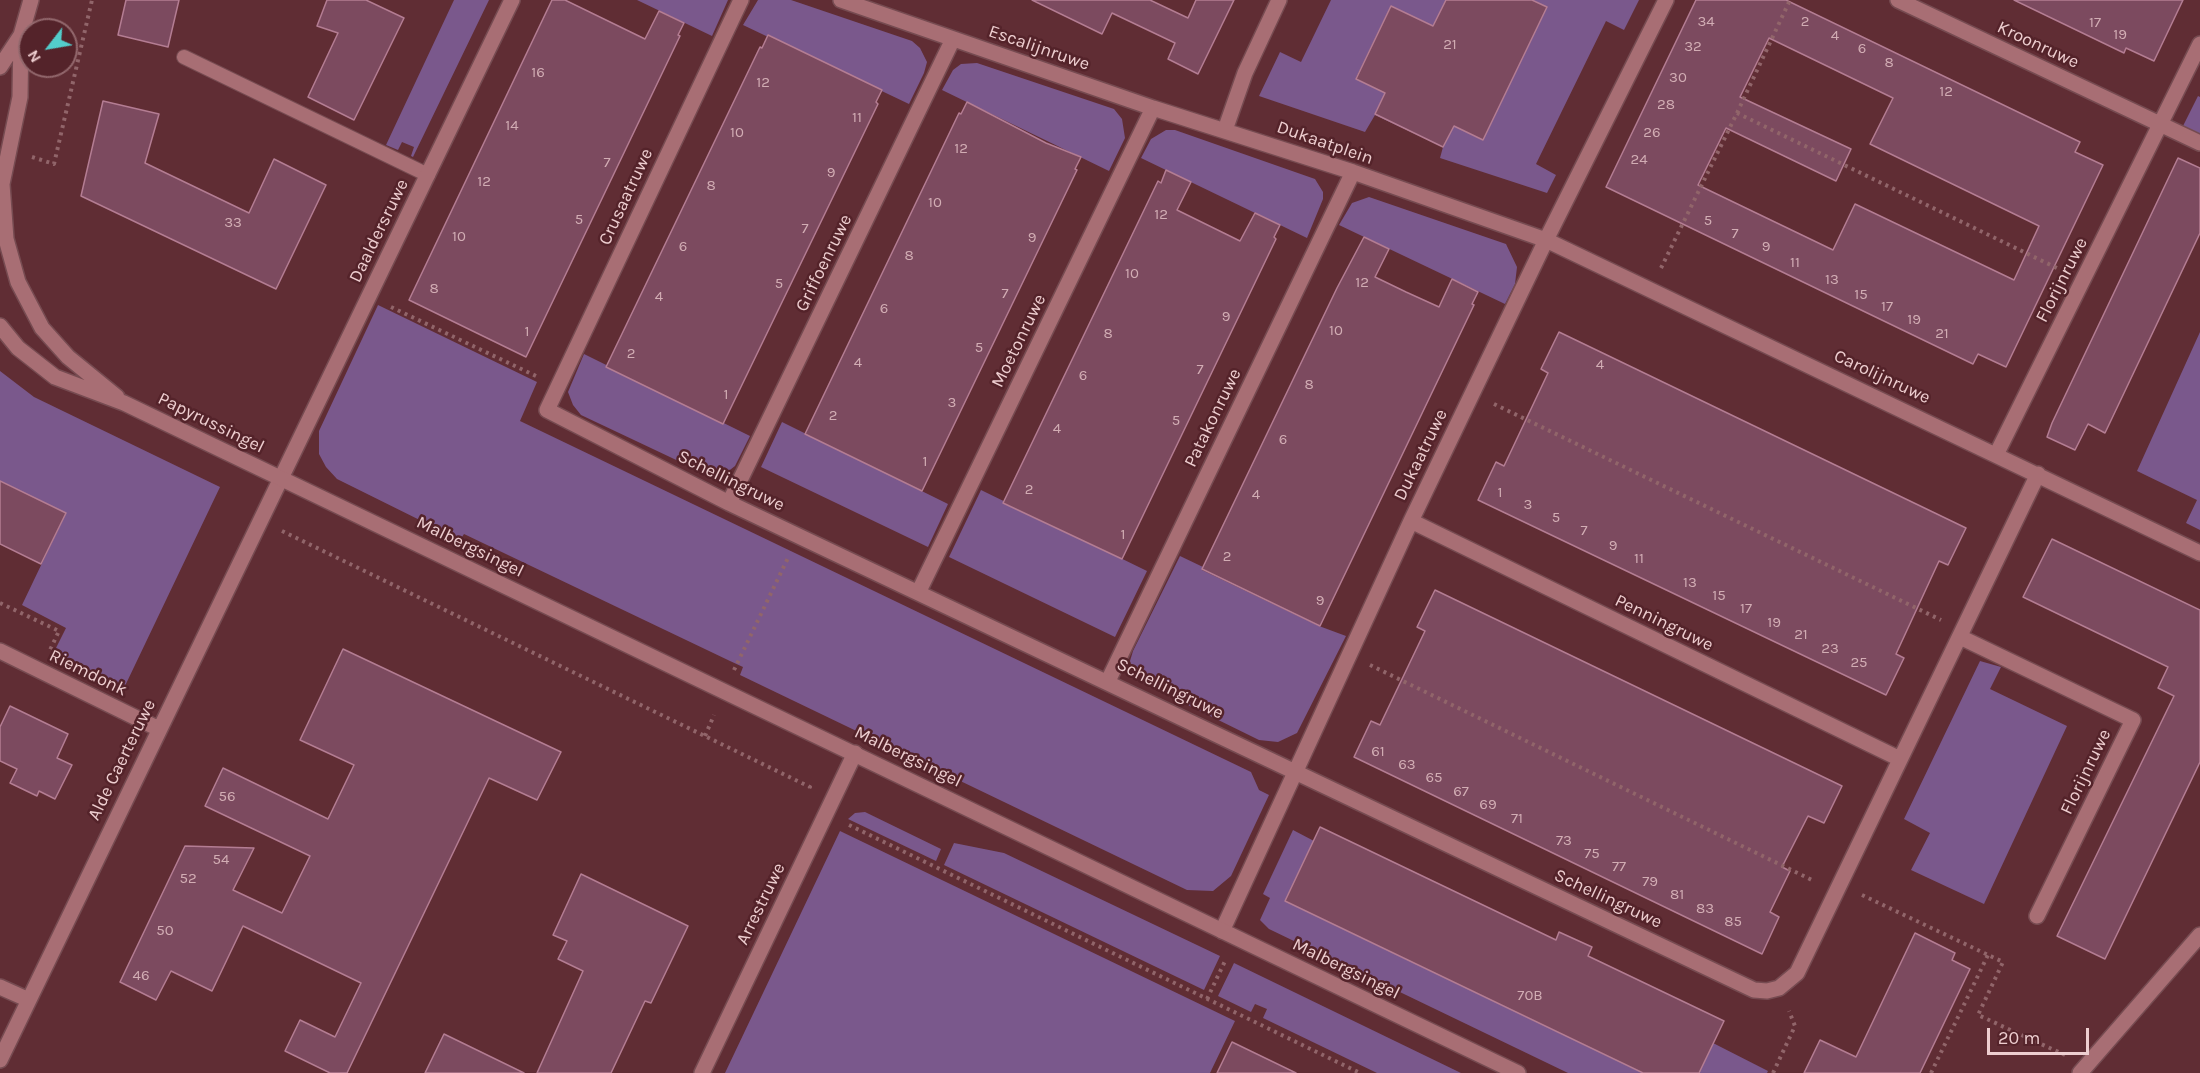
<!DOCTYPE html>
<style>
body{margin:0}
#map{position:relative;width:2200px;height:1073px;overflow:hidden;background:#602d34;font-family:Karla,sans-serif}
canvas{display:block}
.north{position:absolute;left:18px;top:18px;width:60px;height:60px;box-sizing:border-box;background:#54232a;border:2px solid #92676c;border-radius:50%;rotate:239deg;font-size:16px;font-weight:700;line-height:24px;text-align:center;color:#eeced0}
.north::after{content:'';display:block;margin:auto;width:21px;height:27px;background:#53cdcb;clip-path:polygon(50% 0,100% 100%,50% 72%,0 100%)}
.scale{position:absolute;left:1987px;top:1028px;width:102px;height:27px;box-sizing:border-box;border:3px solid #eeced0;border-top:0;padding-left:8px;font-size:18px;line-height:21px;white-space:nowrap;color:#eeced0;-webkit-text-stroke:4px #54232a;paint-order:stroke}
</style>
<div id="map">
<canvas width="2200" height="1073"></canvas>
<div class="north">N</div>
<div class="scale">20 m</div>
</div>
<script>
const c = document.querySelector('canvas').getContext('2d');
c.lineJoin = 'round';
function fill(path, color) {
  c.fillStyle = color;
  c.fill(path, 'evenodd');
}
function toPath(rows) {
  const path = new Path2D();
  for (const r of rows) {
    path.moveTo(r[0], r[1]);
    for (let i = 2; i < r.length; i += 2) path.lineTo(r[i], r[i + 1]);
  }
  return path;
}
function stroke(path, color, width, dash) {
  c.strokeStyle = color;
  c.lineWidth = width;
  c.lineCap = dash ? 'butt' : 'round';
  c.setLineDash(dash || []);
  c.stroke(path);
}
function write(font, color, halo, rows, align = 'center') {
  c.font = font + ' Karla,sans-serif';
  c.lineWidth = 5;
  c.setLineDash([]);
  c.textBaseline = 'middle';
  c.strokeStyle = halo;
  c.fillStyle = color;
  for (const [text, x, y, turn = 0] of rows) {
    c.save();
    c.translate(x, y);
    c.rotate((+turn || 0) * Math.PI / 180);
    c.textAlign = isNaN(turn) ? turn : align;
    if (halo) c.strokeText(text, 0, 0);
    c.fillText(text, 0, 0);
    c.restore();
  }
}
fill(toPath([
 [454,0,489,0,413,157,411,156,414,147,402,142,398,150,386,145],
 [637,0,728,0,712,36],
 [758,0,791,0,912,41,920,48,927,62,924,73,909,104,743,25],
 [1331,0,1446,0,1433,26,1391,6,1356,78,1385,93,1375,114,1443,146,1454,126,1546,7,1532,0,1639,0,1624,30,1606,21,1536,164,1556,175,1547,193,1440,158,1443,147,1375,115,1365,132,1259,96,1280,52,1301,62],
 [977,63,1114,109,1122,119,1125,138,1109,171,942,90,953,70,961,64],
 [2198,96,2200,97,2200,139,2182,128],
 [1166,130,1175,130,1315,179,1323,192,1323,199,1307,238,1141,158,1151,139],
 [1369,197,1506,244,1517,267,1515,284,1505,304,1339,225,1352,203],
 [378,305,537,382,520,421,1251,772,1259,790,1269,795,1231,876,1213,891,1187,890,740,675,743,667,730,661,464,534,460,540,337,479,326,467,319,454,319,431],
 [2200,332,2200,530,2186,523,2197,500,2137,471],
 [584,354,750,436,735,466,726,473,708,475,581,415,573,405,568,392],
 [0,371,34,397,220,487,124,688,53,654,66,628,22,605,66,513,0,481],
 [782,422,948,504,928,547,761,467],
 [981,490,1147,571,1115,637,949,557],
 [1180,556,1203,567,1202,570,1319,626,1346,636,1297,733,1278,742,1259,740,1141,682,1136,677,1130,661,1133,651],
 [1980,661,2001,667,1990,689,2067,726,1984,904,1911,870,1930,833,1904,819],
 [865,812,941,849,936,861,848,819,855,813],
 [1293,830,1314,841,1285,901,1643,1073,1568,1073,1269,929,1260,920,1270,898,1263,894],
 [840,831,1235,1021,1210,1073,725,1073],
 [954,843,1004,853,1220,956,1204,990,944,865],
 [1234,963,1461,1073,1377,1073,1263,1018,1267,1009,1255,1004,1251,1012,1218,996],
 [1713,1043,1768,1071,1767,1073,1699,1073]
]), '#7a588c');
const building = toPath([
 [126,0,179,0,168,47,118,35,126,0],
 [327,0,366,0,404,18,354,120,308,97,338,33,317,26,327,0],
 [552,0,565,0,645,39,659,11,684,23,678,35,680,36,526,357,409,300,552,0],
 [1032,0,1150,0,1188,18,1196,0,1234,0,1198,74,1168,59,1175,43,1112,13,1102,34,1032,0],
 [1446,0,1532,0,1547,7,1483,140,1454,126,1443,147,1375,114,1385,93,1356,79,1391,6,1433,26,1446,0],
 [1696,0,1786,0,2080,142,2075,152,2103,165,2006,367,1978,354,1973,364,1606,187,1696,0],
 [1769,38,1893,98,1870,144,2039,226,2014,280,1855,204,1833,250,1698,185,1726,128,1836,181,1851,149,1740,97,1769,38],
 [2014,0,2183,0,2154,61,2126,48,2124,53,2014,0],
 [768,35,882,90,876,102,878,104,723,424,606,367,760,47,762,48,768,35],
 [103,101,159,114,145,163,249,213,274,159,326,185,276,289,81,196,103,101],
 [967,102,1046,143,1081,157,1075,169,1077,170,922,491,805,434,959,113,961,114,967,102],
 [2178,158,2200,168,2200,233,2105,433,2088,424,2075,450,2047,437,2052,423,2178,158],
 [1166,170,1191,182,1177,210,1240,241,1255,213,1280,225,1274,237,1276,239,1122,559,1003,503,1158,181,1161,183,1166,170],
 [1364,237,1389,249,1375,277,1406,292,1439,307,1452,279,1478,292,1472,304,1474,305,1320,626,1202,569,1337,288,1364,237],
 [1559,332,1966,528,1948,565,1939,561,1896,654,1904,658,1886,695,1478,500,1496,462,1504,466,1548,373,1541,369,1559,332],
 [0,481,66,513,41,564,0,544,0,481],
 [2052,539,2200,610,2200,762,2105,959,2057,936,2174,696,2158,688,2168,667,2023,597,2052,539],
 [1435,590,1842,786,1824,823,1808,816,1782,867,1790,871,1770,912,1779,917,1762,954,1354,757,1371,721,1380,725,1425,631,1417,627,1435,590],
 [343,649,561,752,537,800,489,778,347,1073,330,1073,285,1051,300,1020,335,1037,361,983,243,926,212,991,171,971,156,1000,120,982,185,846,254,848,233,890,282,913,310,856,205,806,223,768,328,819,354,765,300,740,343,649],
 [10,706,68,734,57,758,72,765,55,799,39,791,37,796,10,783,17,769,0,761,0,727,10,706],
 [1320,827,1556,940,1559,932,1592,947,1588,956,1724,1021,1699,1073,1643,1073,1285,901,1320,827],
 [581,874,688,926,651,1003,645,1001,611,1073,537,1073,583,971,558,959,567,941,553,935,581,874],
 [1915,933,1955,953,1952,960,1970,969,1920,1073,1804,1073,1820,1040,1856,1057,1915,933],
 [444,1034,524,1073,425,1073,444,1034],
 [1232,1042,1296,1073,1217,1073,1232,1042]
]);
fill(building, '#7c4a5f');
stroke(building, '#b47d93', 1.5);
const service = toPath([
 [184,57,428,175]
]);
const minor = toPath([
 [741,0,547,410,729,503,1754,990,1767,991,1779,988,1797,973,2038,474],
 [841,0,1153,108,1353,172,1546,240,2200,553],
 [1898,0,2200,143],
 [1225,130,1245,73,1279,0],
 [1997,453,2200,44],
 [729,503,953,39],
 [1411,521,1900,759],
 [919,591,1153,108],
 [1960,637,2133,720,2037,916],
 [0,651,159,729],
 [1108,681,1353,172],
 [1222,931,1411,521,1546,240,1666,0],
 [0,987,29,1000],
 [0,1060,512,0],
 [702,1073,855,753]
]);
const tertiary = toPath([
 [31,0,21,35,20,97,2,184,6,239,18,282,42,328,68,357,117,397],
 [0,67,21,35],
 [0,326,18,348,55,377,124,403,1518,1073],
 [2080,1073,2200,935]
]);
stroke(service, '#764b51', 16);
stroke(minor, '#764b51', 18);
stroke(tertiary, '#764b51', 18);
stroke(toPath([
 [1737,113,1790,0],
 [32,157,54,164,92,0],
 [1661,268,1737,113,2061,270],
 [391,307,536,376],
 [1494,404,1941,620],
 [282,531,810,787,808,790],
 [0,603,59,631,50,650],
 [1370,665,1814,881],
 [734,670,788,558],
 [705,736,714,715],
 [849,825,1360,1073],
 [1862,895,2003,962,1978,1015,2065,1055],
 [1207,999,1226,959],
 [1773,1073,1795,1026,1789,1011],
 [1931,1073,1988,955]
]), '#91656a', 4, [3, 4.5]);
stroke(service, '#a86e74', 14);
stroke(minor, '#a86e74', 15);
stroke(tertiary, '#a86e74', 15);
write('15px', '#d2adb4', null, [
 ["34",1706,22],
 ["2",1805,22],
 ["17",2095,23],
 ["19",2120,35],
 ["4",1835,36],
 ["21",1450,45],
 ["32",1693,47],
 ["6",1862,49],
 ["8",1889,63],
 ["16",538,73],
 ["30",1678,78],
 ["12",763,83],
 ["12",1946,92],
 ["28",1666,105],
 ["11",857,118],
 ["14",512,126],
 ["10",737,133],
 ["26",1652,133],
 ["12",961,149],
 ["24",1639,160],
 ["7",607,163],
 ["9",831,173],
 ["12",484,182],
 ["8",711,186],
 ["10",935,203],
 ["12",1161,215],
 ["5",579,220],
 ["5",1708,221],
 ["33",233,223],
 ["7",805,229],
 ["7",1735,234],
 ["10",459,237],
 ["9",1032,238],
 ["6",683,247],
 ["9",1766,247],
 ["8",909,256],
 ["11",1795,263],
 ["10",1132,274],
 ["13",1832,280],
 ["12",1362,283],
 ["5",779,284],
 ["8",434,289],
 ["7",1005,294],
 ["15",1861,295],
 ["4",659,297],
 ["17",1887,307],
 ["6",884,309],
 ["9",1226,317],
 ["19",1914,320],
 ["10",1336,331],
 ["1",527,332],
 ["8",1108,334],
 ["21",1942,334],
 ["5",979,348],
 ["2",631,354],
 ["4",858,363],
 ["4",1600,365],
 ["7",1200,370],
 ["6",1083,376],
 ["8",1309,385],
 ["1",726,395],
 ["3",952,403],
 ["2",833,416],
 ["5",1176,421],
 ["4",1057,429],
 ["6",1283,440],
 ["1",925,462],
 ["2",1029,490],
 ["1",1500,493],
 ["4",1256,495],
 ["3",1528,505],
 ["5",1556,518],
 ["7",1584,531],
 ["1",1123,535],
 ["9",1613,546],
 ["2",1227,557],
 ["11",1639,559],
 ["13",1690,583],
 ["15",1719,596],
 ["9",1320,601],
 ["17",1746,609],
 ["19",1774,623],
 ["21",1801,635],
 ["23",1830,649],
 ["25",1859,663],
 ["61",1378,752],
 ["63",1407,765],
 ["65",1434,778],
 ["67",1461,792],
 ["56",227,797],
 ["69",1488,805],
 ["71",1517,819],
 ["73",1564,841],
 ["75",1592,854],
 ["54",221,860],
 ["77",1619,867],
 ["52",188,879],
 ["79",1650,882],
 ["81",1677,895],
 ["83",1705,909],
 ["85",1733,922],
 ["50",165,931],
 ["46",141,976],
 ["70B",1530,996]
]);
write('18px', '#eeced0', '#54232a', [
 ["Kroonruwe",2038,45,25],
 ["Escalijnruwe",1039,48,19],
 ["Dukaatplein",1325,143,19],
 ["Crusaatruwe",626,197,-65],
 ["Daaldersruwe",379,231,-64],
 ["Griffoenruwe",824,263,-64],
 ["Florijnruwe",2062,280,-63],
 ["Moetonruwe",1019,341,-64],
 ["Carolijnruwe",1882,377,25],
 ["Patakonruwe",1213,418,-64],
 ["Papyrussingel",211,423,26],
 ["Dukaatruwe",1421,455,-64],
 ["Schellingruwe",731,481,26],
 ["Malbergsingel",470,547,26],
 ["Penningruwe",1664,623,26],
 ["Riemdonk",88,673,26],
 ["Schellingruwe",1170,689,26],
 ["Malbergsingel",908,757,26],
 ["Alde Caerteruwe",122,760,-64],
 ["Florijnruwe",2086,772,-64],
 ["Schellingruwe",1608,899,25],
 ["Arrestruwe",761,904,-64],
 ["Malbergsingel",1346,969,26]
]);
</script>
